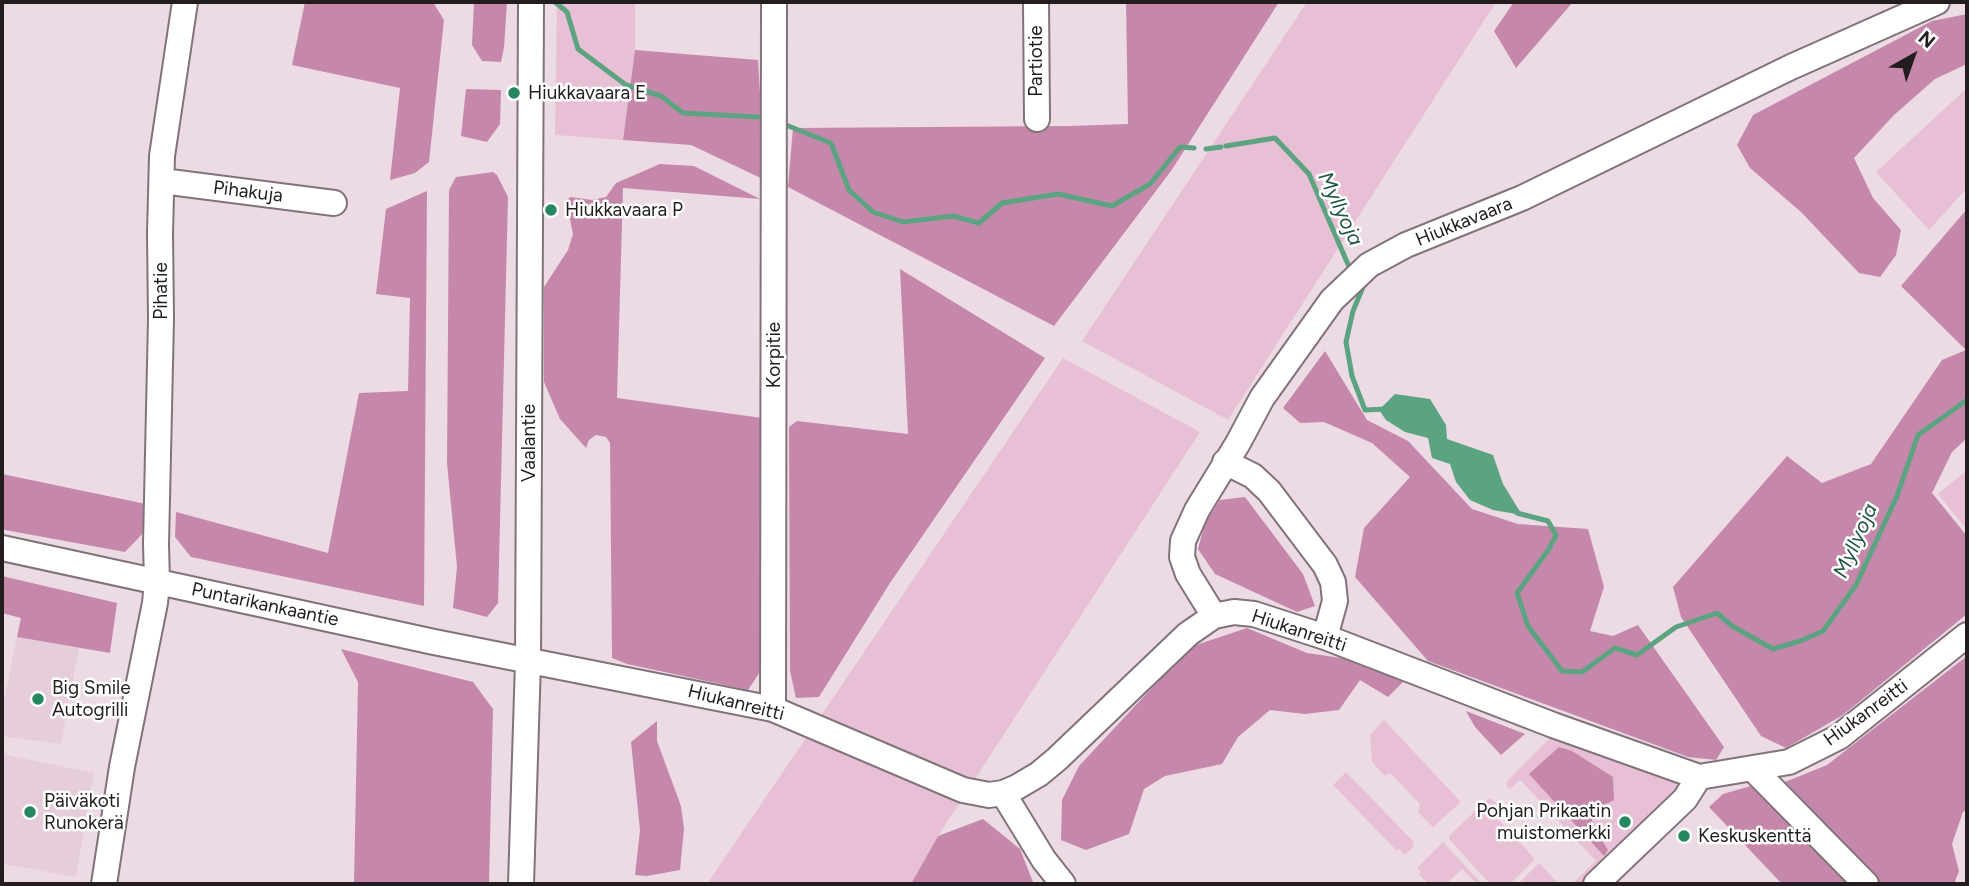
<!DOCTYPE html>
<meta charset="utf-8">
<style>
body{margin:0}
#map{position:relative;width:1969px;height:886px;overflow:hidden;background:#ecdbe4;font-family:Figtree,sans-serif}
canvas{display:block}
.frame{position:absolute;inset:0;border:4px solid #231d20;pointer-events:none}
.north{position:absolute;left:1878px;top:21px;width:70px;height:70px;-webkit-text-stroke:5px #fff;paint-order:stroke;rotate:40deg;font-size:19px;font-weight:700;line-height:28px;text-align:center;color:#231d20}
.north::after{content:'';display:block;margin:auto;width:24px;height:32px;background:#231d20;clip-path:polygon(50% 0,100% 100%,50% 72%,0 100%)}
</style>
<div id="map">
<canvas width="1969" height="886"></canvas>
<div class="frame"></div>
<div class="north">N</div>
</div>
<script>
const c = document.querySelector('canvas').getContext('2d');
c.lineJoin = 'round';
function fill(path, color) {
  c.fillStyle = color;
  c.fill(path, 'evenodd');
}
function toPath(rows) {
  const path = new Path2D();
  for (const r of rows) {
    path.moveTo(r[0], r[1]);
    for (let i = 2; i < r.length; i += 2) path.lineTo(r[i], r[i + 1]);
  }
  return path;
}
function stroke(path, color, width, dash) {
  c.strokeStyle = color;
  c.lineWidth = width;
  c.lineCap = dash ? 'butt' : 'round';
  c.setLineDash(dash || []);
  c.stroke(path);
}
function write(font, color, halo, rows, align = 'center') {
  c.font = font + ' Figtree,sans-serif';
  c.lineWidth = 5;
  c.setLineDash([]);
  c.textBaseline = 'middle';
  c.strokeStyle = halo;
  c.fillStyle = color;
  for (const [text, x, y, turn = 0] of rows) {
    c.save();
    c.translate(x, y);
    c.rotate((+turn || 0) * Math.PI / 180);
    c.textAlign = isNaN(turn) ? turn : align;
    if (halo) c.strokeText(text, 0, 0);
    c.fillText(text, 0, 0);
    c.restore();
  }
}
fill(toPath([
 [17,637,79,648,61,744,2,736,2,711],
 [2,754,94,773,76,877,2,864]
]), '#e6cddb');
fill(toPath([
 [557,2,635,2,635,50,623,140,555,135],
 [1307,2,1496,2,1228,420,1082,341],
 [1967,88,1967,188,1929,230,1876,172],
 [1063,358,1200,432,938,836,911,884,707,884],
 [1967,470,1967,530,1938,494],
 [1384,720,1461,802,1433,827,1418,812,1420,804,1390,773,1385,776,1372,762,1370,735],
 [1551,737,1677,781,1678,792,1587,884,1572,884,1596,861,1520,780,1510,789,1506,785,1508,780],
 [1346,772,1414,842,1412,848,1405,855,1399,849,1397,851,1333,785],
 [1489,798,1497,803,1490,810,1535,859,1510,884,1490,884,1449,839,1449,836],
 [1443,842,1482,884,1477,884,1462,869,1446,884,1428,884,1419,874,1421,872,1417,868],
 [1539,863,1559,884,1518,884]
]), '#e8c0d6');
fill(toPath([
 [305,2,433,2,444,20,429,162,415,173,390,180,400,88,292,65],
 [474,2,507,2,504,47,501,62,482,61,472,45],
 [1126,2,1279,2,1171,171,1054,326,788,187,793,128,1068,126,1128,124],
 [1514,2,1573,2,1516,68,1494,31],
 [1967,14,1967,64,1935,79,1894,115,1854,158,1873,198,1901,230,1896,255,1880,277,1859,273,1801,212,1750,168,1737,145,1753,115,1932,21],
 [635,50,758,60,765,180,691,145,623,140],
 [466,89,501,90,500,124,487,142,461,136],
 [660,164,694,166,760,199,623,188,617,398,762,418,760,672,748,690,627,664,612,658,610,443,606,437,596,435,589,440,586,448,560,419,544,382,544,287,568,250,573,234,566,200,571,197,592,200,606,197,616,183],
 [493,172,497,175,508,197,498,603,487,617,453,608,457,567,447,463,449,190,456,177],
 [427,191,424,606,191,557,175,537,176,512,328,553,359,393,408,391,410,298,376,294,386,209],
 [1967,209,1967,438,1952,452,1932,493,1967,536,1967,614,1843,715,1786,748,1761,736,1681,617,1673,587,1787,456,1822,483,1871,464,1942,360,1966,350,1901,286],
 [900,269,1045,358,890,583,819,697,796,698,790,671,789,427,797,421,908,434],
 [1325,351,1367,420,1408,441,1472,509,1518,524,1588,529,1604,587,1590,631,1613,636,1638,625,1724,747,1716,760,1688,757,1428,661,1355,577,1364,528,1410,477,1372,443,1324,422,1300,423,1283,408],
 [2,474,146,504,147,529,125,552,5,530,2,527],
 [1245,497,1303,574,1315,606,1297,612,1215,574,1198,549,1205,523,1220,500],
 [2,576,117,603,110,653,17,637,21,618,2,613],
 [1247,628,1307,653,1355,660,1406,679,1388,697,1360,680,1339,710,1305,714,1270,710,1238,737,1222,764,1165,776,1144,789,1129,834,1086,850,1061,840,1062,800,1079,766,1190,647],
 [341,649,473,682,493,709,489,884,354,884,358,682],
 [1967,656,1967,810,1963,812,1952,844,1959,871,1954,884,1881,884,1785,782,1827,765],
 [1466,711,1525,734,1501,755,1475,727],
 [657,721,657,741,681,806,684,829,680,870,647,876,635,875,640,830,631,742],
 [1559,747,1572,751,1613,777,1614,800,1596,809,1591,823,1608,850,1604,856,1529,774],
 [1754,785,1847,884,1782,884,1709,807,1723,794],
 [983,819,1020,849,1033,882,1032,884,911,884,938,836]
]), '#c588ab');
fill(toPath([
 [1395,394,1430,399,1446,425,1447,439,1493,455,1503,484,1522,515,1493,510,1470,500,1456,482,1450,464,1432,458,1428,438,1405,432,1386,420,1379,410]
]), '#5ca382');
stroke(toPath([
 [555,2,567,12,578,49,626,85,661,96,683,113,758,117],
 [786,125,831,143,849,190,873,212,903,222,953,216,979,223,1002,203,1058,194,1112,206,1150,184,1180,147,1194,148],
 [1226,146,1275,138,1309,174,1350,269],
 [1206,149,1221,147],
 [1363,287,1353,311,1346,342,1352,376,1365,410,1386,409],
 [1517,513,1548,521,1556,535,1549,549,1517,593,1528,626,1562,671,1582,672,1615,648,1637,655,1676,627,1717,613,1732,626,1773,649,1800,641,1823,631,1856,585,1897,496,1918,435,1967,400]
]), '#5ca382', 5);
const minor = toPath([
 [1036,2,1037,119],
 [162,181,334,203],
 [1225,462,1253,476,1269,491,1325,565,1333,582,1335,601,1325,637],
 [2,548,434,642,773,709,963,790,989,795,1003,793,1017,787,1039,774,1057,759,1188,634,1214,616,1234,612,1254,614,1325,637,1553,725,1699,777,1789,762,1839,737,1967,635],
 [1214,616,1188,574,1182,557,1183,541,1197,510,1238,443,1262,398,1332,300,1369,265,1406,245,1522,198,1791,67,1937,2],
 [773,709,774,2],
 [1753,769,1866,884],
 [1003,793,1044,860,1063,884],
 [104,884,122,767,155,603,157,582,156,544,161,319,160,233,162,156,185,2],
 [521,884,528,662,531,2],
 [1596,884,1685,799,1699,777]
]);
stroke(minor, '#82737b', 28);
stroke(minor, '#fff', 24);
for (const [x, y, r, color] of [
 [514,93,7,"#248761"],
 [551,210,7,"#248761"],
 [38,699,7,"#248761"],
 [30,812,7,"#248761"],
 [1625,822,7,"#248761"],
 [1684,836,7,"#248761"]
]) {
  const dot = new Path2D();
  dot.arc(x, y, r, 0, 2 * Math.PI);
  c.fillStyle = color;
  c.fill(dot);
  stroke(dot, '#fff', 2.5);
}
write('19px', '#231d20', '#fff', [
 ["Partiotie",1036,61,-90],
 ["Pihakuja",248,192,7],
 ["Hiukkavaara",1464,222,-22],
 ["Pihatie",161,291,-90],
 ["Korpitie",774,355,-90],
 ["Vaalantie",529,443,-90],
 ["Puntarikankaantie",265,605,12],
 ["Hiukanreitti",1299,631,18],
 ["Hiukanreitti",736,703,14],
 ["Hiukanreitti",1866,713,-36]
]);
write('19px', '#231d20', '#fff', [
 ["Hiukkavaara E",528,93],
 ["Hiukkavaara P",565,210],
 ["Big Smile",52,688],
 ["Autogrilli",52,710],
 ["Päiväkoti",44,801],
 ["Runokerä",44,823],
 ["Pohjan Prikaatin",1611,811,"right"],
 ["muistomerkki",1611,833,"right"],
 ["Keskuskenttä",1698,836]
], 'left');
write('italic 21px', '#1f563f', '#fff', [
 ["Myllyoja",1340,209,65],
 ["Myllyoja",1856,541,-66]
]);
</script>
